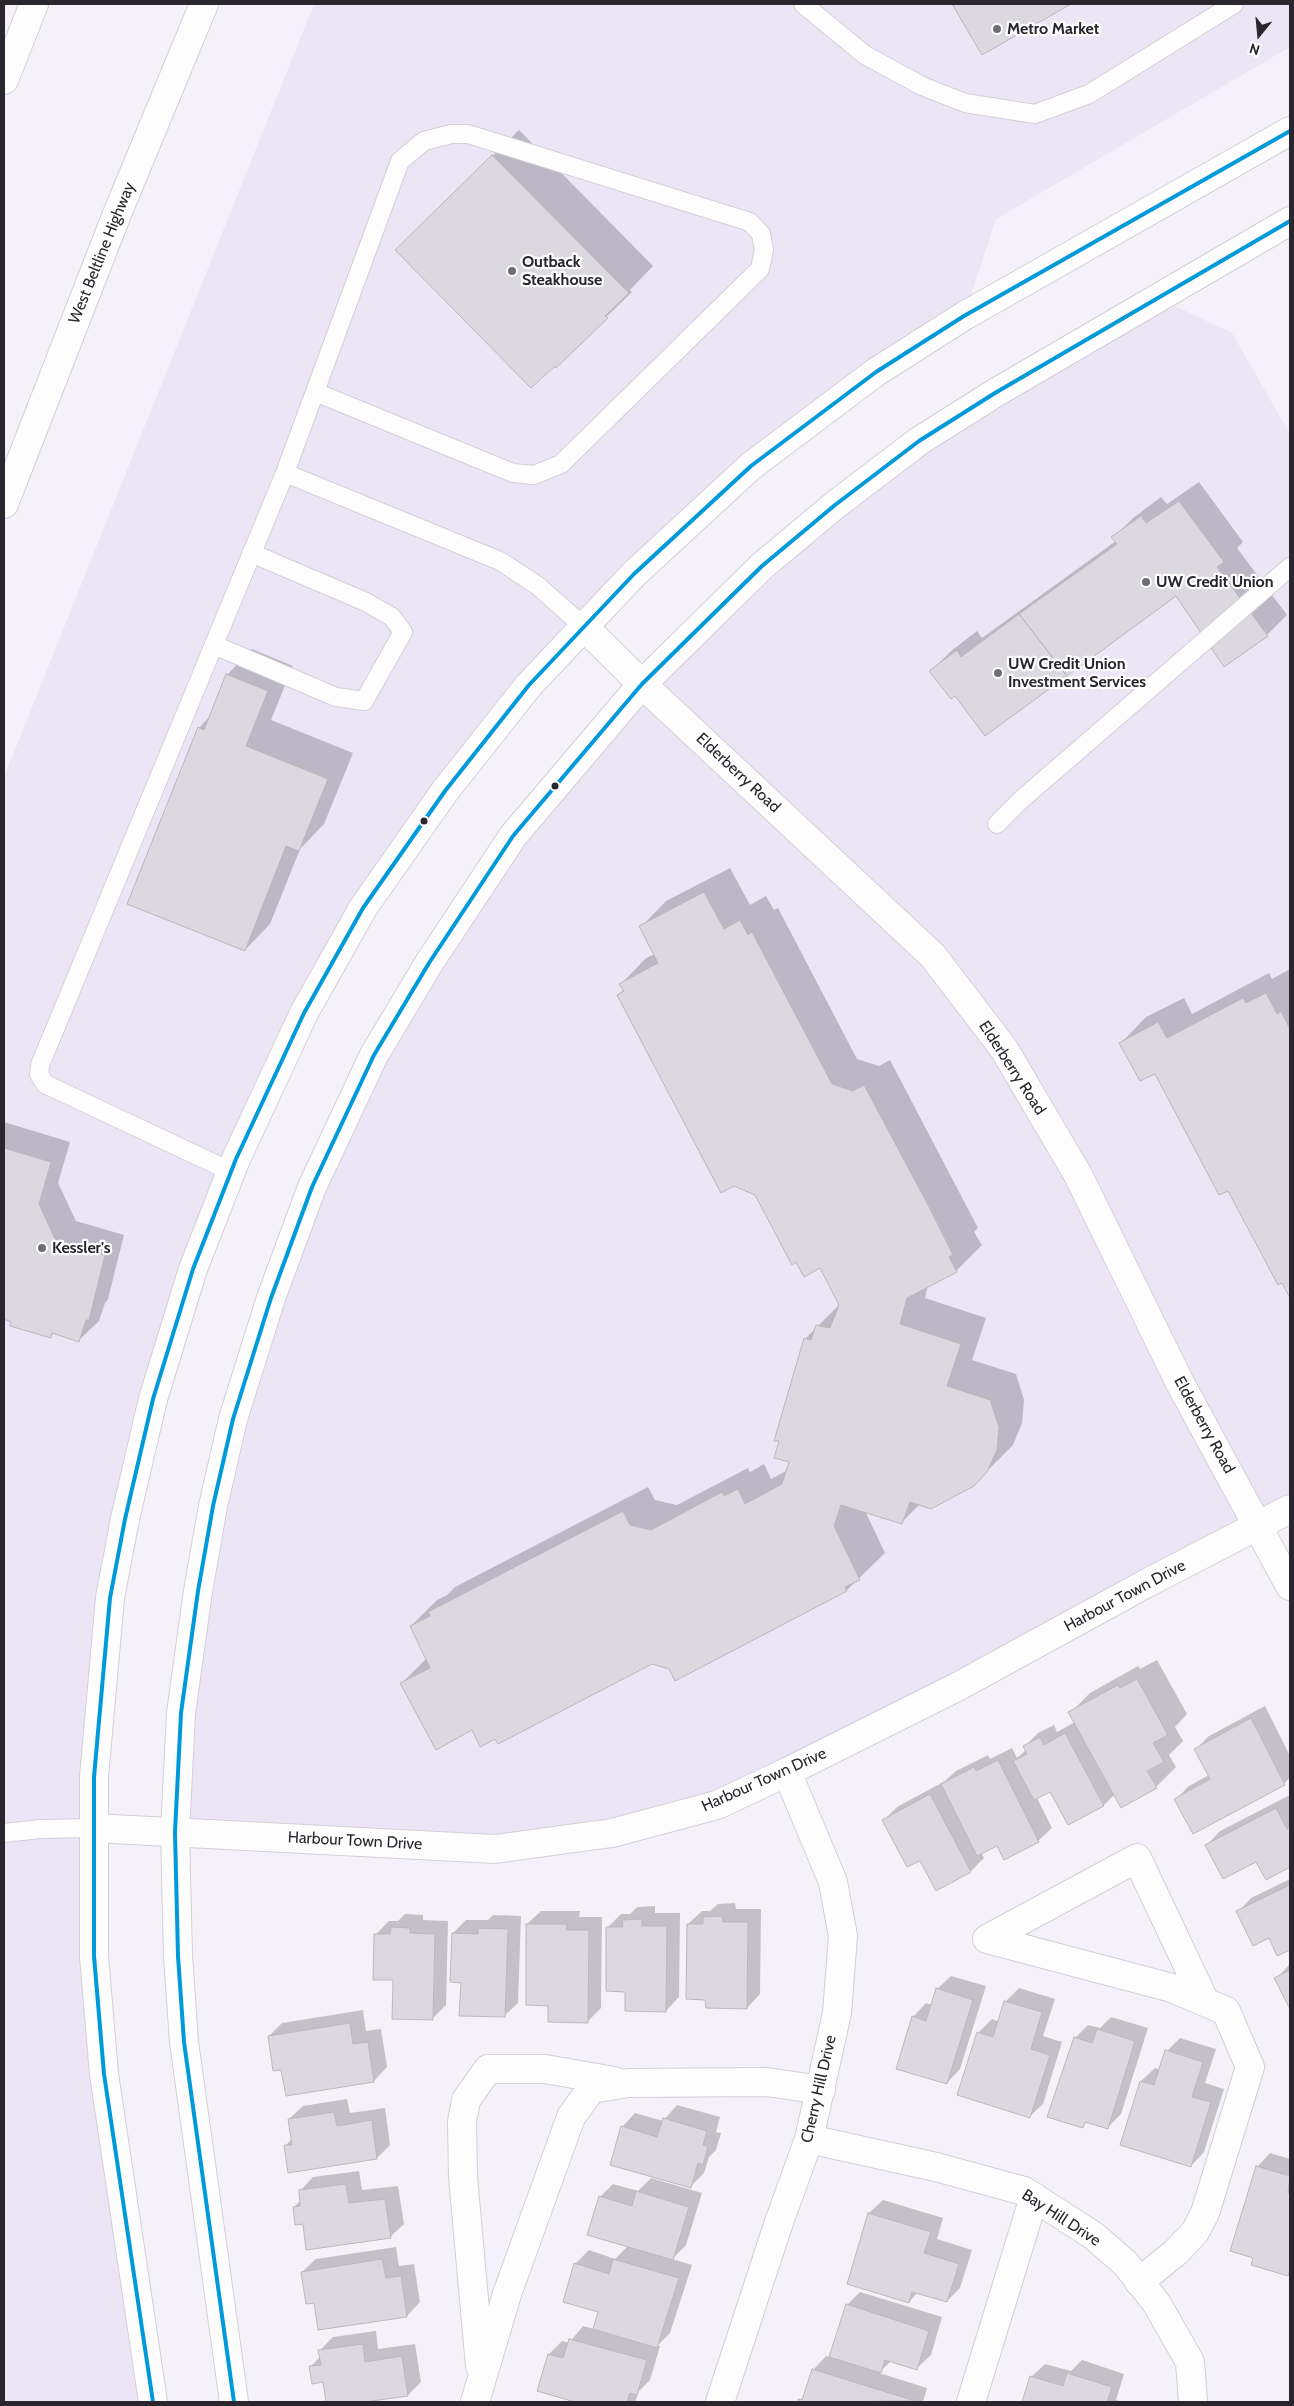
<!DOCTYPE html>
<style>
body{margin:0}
#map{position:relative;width:1294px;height:2406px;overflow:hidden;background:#f5f1fa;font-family:Cabin,sans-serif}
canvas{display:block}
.frame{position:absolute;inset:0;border:5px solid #29272d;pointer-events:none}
.north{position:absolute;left:1234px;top:10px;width:50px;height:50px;-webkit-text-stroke:4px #fefefe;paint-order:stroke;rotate:197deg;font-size:14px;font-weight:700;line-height:20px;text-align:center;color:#29272d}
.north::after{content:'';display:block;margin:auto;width:18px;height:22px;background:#29272d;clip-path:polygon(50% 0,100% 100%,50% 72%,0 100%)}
</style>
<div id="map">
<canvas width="1294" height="2406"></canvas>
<div class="frame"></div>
<div class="north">N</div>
</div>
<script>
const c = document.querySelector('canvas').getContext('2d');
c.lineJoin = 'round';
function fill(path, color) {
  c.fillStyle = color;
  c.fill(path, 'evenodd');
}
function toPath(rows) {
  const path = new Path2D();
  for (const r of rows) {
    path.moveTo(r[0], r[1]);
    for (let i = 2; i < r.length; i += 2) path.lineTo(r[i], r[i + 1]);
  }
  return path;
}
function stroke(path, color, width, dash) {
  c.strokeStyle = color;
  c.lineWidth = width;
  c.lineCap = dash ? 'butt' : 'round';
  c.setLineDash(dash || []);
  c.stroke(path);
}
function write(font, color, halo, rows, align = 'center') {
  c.font = font + ' Cabin,sans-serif';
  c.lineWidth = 4.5;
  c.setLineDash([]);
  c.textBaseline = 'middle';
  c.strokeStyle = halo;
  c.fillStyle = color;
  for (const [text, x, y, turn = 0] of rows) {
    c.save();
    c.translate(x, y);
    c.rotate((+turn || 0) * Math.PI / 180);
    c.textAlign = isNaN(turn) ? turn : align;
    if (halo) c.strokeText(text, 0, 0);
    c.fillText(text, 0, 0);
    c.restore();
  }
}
fill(toPath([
 [314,4,1290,4,1290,47,996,219,964,316,751,466,445,791,261,1101,125,1519,94,1956,153,2402,4,2402,4,777],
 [1158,298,1232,333,1290,434,1290,1509,717,1805,495,1849,175,1832,198,1591,312,1187,513,836,835,505]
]), '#ece5f6');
fill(toPath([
 [954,4,1068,4,983,53],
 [519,130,653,266,630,290,632,292,556,366,422,225],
 [1199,482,1243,542,1237,548,1287,615,1267,635,1224,665,1177,595,955,694,931,671,951,651,977,631,982,638,1116,541,1113,538,1133,518,1161,497,1167,504],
 [252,649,293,666,271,720,353,753,324,824,300,849,270,924,245,950,199,728,210,716,227,675],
 [730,868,750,905,766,896,774,910,778,908,857,1059,879,1066,890,1060,978,1228,974,1232,982,1245,956,1271,928,1286,925,1298,986,1318,972,1360,1016,1374,1024,1400,1022,1423,1013,1445,973,1485,920,1504,902,1522,865,1511,885,1553,847,1590,670,1668,651,1663,496,1737,472,1729,402,1683,427,1658,411,1626,437,1600,447,1595,455,1587,648,1487,655,1500,677,1505,748,1468,750,1472,764,1464,771,1479,788,1470,805,1339,840,1304,820,1267,756,1194,619,995,624,989,621,984,646,958,655,954,641,927,666,901],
 [1290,969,1290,1295,1229,1189,1155,1072,1121,1043,1146,1017,1184,998,1192,1014,1269,973,1272,979],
 [4,1122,70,1142,58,1183,76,1221,124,1235,108,1299,105,1303,99,1321,79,1340,54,1333,50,1336,4,1318],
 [1157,1660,1187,1714,1175,1727,1183,1741,1169,1755,1176,1767,1156,1787,1115,1794,1104,1805,1069,1823,1051,1790,1037,1798,1052,1828,1038,1841,997,1844,981,1852,984,1858,971,1871,936,1889,920,1859,884,1820,897,1807,945,1781,956,1771,988,1755,990,1759,1012,1748,1017,1758,1026,1750,1024,1747,1038,1733,1054,1725,1057,1732,1075,1722,1070,1713,1090,1693,1138,1666,1140,1669],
 [1265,1706,1290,1756,1290,1777,1284,1784,1175,1800,1189,1786,1209,1775,1195,1750,1209,1736],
 [1290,1795,1290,1866,1266,1878,1257,1861,1207,1845,1220,1831],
 [1290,1879,1290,1949,1278,1955,1269,1937,1238,1912,1251,1898],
 [735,1903,736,1909,761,1909,760,1994,747,2008,707,1998,688,1924,702,1911,710,1911,718,1904],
 [655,1906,655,1913,680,1913,679,1997,666,2011,626,1991,608,1927,621,1914,630,1914,637,1907],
 [541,1911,580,1911,579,1917,602,1917,601,2008,588,2021,549,2004,527,1924],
 [405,1914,423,1915,423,1920,448,1921,446,2005,432,2019,394,1979,375,1935,389,1921,398,1921],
 [493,1915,521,1916,518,2003,504,2016,462,1982,453,1933,466,1920,488,1920],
 [1289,1965,1290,1965,1290,2007,1276,1979],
 [951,1976,986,1986,960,2069,947,2083,913,2017,926,2003,932,2005,937,1989],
 [1019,1988,1055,1999,1043,2036,1062,2042,1043,2104,1029,2117,978,2033,992,2019,999,2022,1006,2001],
 [363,2010,366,2031,381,2029,387,2067,374,2081,282,2068,269,2036,282,2023],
 [1111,2017,1148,2028,1121,2114,1107,2128,1087,2122,1083,2126,1075,2038,1088,2025,1100,2028],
 [1180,2038,1216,2049,1205,2083,1224,2089,1204,2152,1191,2166,1122,2144,1141,2081,1155,2068,1161,2070,1167,2051],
 [347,2099,350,2113,385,2108,390,2145,377,2158,285,2146,292,2139,289,2119,303,2106],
 [677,2105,720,2117,716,2132,721,2133,716,2150,709,2157,704,2173,691,2186,622,2127,635,2113,663,2121],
 [1270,2153,1290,2159,1290,2272,1288,2274,1254,2257,1257,2167],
 [359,2171,362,2190,398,2186,404,2224,390,2237,294,2207,301,2200,300,2191,313,2177],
 [651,2178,702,2193,686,2245,672,2259,692,2265,670,2333,657,2346,660,2346,650,2380,639,2391,635,2402,575,2402,549,2354,562,2341,569,2343,583,2326,594,2329,600,2311,575,2264,589,2250,615,2259,628,2246,600,2197,613,2184,638,2191],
 [883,2200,943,2218,937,2239,972,2250,960,2288,947,2301,918,2292,909,2302,869,2213],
 [396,2247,399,2266,414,2264,420,2302,407,2316,319,2329,315,2302,302,2272,316,2259],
 [860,2292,942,2317,931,2355,917,2368,892,2360,879,2373,927,2388,923,2402,799,2402,805,2394,813,2370,826,2356,830,2357,847,2305],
 [376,2331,378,2349,415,2344,421,2382,408,2395,356,2402,327,2402,324,2381,311,2366,321,2356,320,2350,333,2337],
 [1082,2360,1124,2374,1116,2400,1122,2402,1024,2402,1031,2377,1045,2364,1071,2371]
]), '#0003');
const building = toPath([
 [952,4,1071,4,982,55,952,4],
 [492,155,629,293,605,316,608,318,556,368,555,366,531,388,395,250,492,155],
 [1179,501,1224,562,1217,567,1268,636,1224,667,1176,596,1067,676,1019,614,1117,544,1111,537,1141,516,1146,523,1179,501],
 [1019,614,1067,676,985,736,955,696,951,699,929,671,957,650,961,657,1019,614],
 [226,674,268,691,246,746,328,779,299,851,286,846,245,951,127,904,198,727,204,730,226,674],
 [704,892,724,929,740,920,748,935,752,932,832,1084,853,1091,864,1085,927,1203,953,1255,949,1257,957,1272,907,1298,900,1324,961,1344,947,1386,990,1400,999,1427,997,1450,987,1472,974,1486,931,1509,910,1502,902,1524,841,1505,834,1526,860,1580,845,1587,847,1591,675,1681,669,1669,652,1664,498,1744,495,1739,480,1747,472,1730,436,1750,400,1683,430,1668,410,1626,430,1616,428,1612,623,1511,630,1525,651,1530,722,1492,724,1496,738,1489,745,1504,782,1484,789,1462,774,1458,779,1441,774,1441,804,1338,811,1340,816,1325,830,1328,839,1305,820,1268,804,1277,796,1262,792,1265,755,1195,734,1186,721,1193,617,995,624,991,619,984,658,963,639,926,704,892],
 [1266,993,1277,1014,1281,1011,1290,1029,1290,1298,1282,1283,1278,1285,1228,1191,1219,1195,1155,1074,1140,1081,1119,1043,1158,1022,1167,1038,1243,998,1246,1003,1266,993],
 [4,1148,51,1162,39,1204,56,1241,105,1255,89,1320,86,1320,79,1342,52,1333,51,1338,10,1326,11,1322,4,1319,4,1148],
 [1137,1679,1168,1735,1153,1743,1164,1762,1147,1771,1157,1788,1121,1808,1068,1712,1118,1685,1120,1688,1137,1679],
 [1251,1718,1285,1785,1193,1834,1174,1799,1210,1779,1194,1749,1251,1718],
 [1065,1733,1104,1806,1068,1825,1050,1792,1034,1800,1013,1761,1027,1754,1023,1746,1040,1737,1044,1745,1065,1733],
 [998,1760,1039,1842,1004,1860,997,1846,977,1856,941,1784,974,1767,976,1771,998,1760],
 [930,1794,971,1872,936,1891,920,1861,907,1867,882,1820,930,1794],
 [1276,1808,1287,1829,1290,1827,1290,1867,1266,1880,1256,1862,1223,1879,1205,1845,1276,1808],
 [1290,1885,1290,1950,1277,1956,1269,1938,1253,1946,1236,1911,1290,1885],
 [722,1916,723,1922,748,1922,747,2009,706,2008,705,2000,686,1999,687,1924,703,1924,703,1917,722,1916],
 [642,1919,642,1926,667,1926,666,2012,625,2011,625,1992,606,1991,606,1927,623,1927,622,1920,642,1919],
 [526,1924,567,1924,566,1930,589,1930,588,2023,548,2022,548,2006,526,2005,526,1924],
 [391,1927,410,1928,410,1933,435,1934,433,2020,392,2019,393,1980,373,1980,374,1934,390,1934,391,1927],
 [478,1928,508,1929,505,2017,459,2016,461,1983,450,1982,452,1933,478,1934,478,1928],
 [1290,1970,1290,2009,1274,1978,1290,1970],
 [936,1988,973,2000,947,2084,896,2069,912,2016,926,2021,936,1988],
 [1004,2001,1042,2012,1031,2049,1050,2055,1030,2118,957,2095,977,2032,993,2037,1004,2001],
 [350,2023,353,2044,368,2042,374,2082,286,2096,281,2070,273,2071,268,2036,350,2023],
 [1097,2029,1135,2041,1108,2129,1085,2122,1083,2128,1047,2117,1074,2037,1092,2043,1097,2029],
 [1165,2050,1203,2062,1192,2097,1211,2102,1191,2167,1120,2145,1140,2081,1154,2085,1165,2050],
 [334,2112,337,2126,372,2120,377,2159,288,2173,284,2145,292,2145,288,2119,334,2112],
 [663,2118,707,2131,703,2145,708,2147,703,2165,698,2163,691,2188,610,2165,621,2126,657,2137,663,2118],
 [1256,2166,1290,2176,1288,2193,1290,2193,1290,2268,1288,2276,1251,2265,1253,2258,1230,2251,1256,2166],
 [346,2184,349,2203,385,2199,391,2238,306,2250,303,2224,295,2225,293,2207,300,2206,299,2190,346,2184],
 [636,2191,689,2207,673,2260,587,2235,599,2196,632,2206,636,2191],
 [868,2213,931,2232,924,2253,959,2264,947,2302,912,2292,909,2303,847,2284,868,2213],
 [382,2259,386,2278,401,2276,407,2317,318,2330,314,2303,306,2304,301,2272,382,2259],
 [613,2259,679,2278,657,2348,593,2329,598,2312,563,2302,574,2263,609,2274,613,2259],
 [846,2304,929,2331,917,2370,885,2360,881,2373,829,2357,846,2304],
 [569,2339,647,2360,637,2395,630,2393,627,2402,575,2402,537,2391,548,2354,563,2358,569,2339],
 [363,2344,365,2362,402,2356,408,2396,365,2402,326,2402,323,2382,312,2384,309,2366,321,2365,318,2350,363,2344],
 [812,2369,915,2401,798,2402,798,2399,802,2400,812,2369],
 [1067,2373,1112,2387,1107,2402,1022,2402,1030,2376,1063,2386,1067,2373]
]);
fill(building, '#dbd8df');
stroke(building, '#bab7be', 1);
const service = toPath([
 [803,4,865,55,922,86,965,103,1035,114,1089,94,1234,4],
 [285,473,500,561,538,586,584,627],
 [214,645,336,697,364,701,403,632,392,617,366,602,251,553],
 [997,824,1022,799,1290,567],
 [232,1172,45,1084,39,1074,40,1065,285,473,400,161,424,141,451,134,468,134,750,222,761,234,764,250,760,269,561,464,534,475,513,473,315,392],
 [4,1833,40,1829,93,1828]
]);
const minor = toPath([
 [584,627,642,684,933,956,1004,1049,1078,1175,1180,1383,1290,1586],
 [93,1828,495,1849,612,1833,717,1805,787,1772,957,1687,1149,1582,1290,1509],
 [809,2139,936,2167,1024,2191,1094,2236,1126,2264,1157,2304,1190,2362,1193,2402],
 [1139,2282,1176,2252,1195,2232,1205,2213,1250,2067,1226,2011,1172,1988,987,1939,1137,1858,1205,2002],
 [480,2366,463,2177,462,2122,466,2100,488,2069,545,2069,614,2081],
 [475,2402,507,2294,571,2117,591,2089,628,2083,767,2082,821,2090],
 [720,2402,778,2225,809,2139,837,2013,843,1936,833,1882,787,1772],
 [971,2402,1034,2197]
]);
const tertiary = toPath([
 [153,2402,104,2074,94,1956,94,1777,110,1598,125,1519,153,1399,193,1269,236,1159,304,1013,363,908,445,791,529,685,634,574,751,466,876,372,964,316,1290,131],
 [234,2402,184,2042,178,1956,175,1832,181,1713,198,1591,213,1506,233,1419,271,1298,312,1187,374,1055,429,963,513,836,642,684,762,566,835,505,919,441,995,393,1290,221]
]);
const motorway = toPath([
 [4,80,34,4],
 [4,504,117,214,204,4]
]);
stroke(service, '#d3cfd7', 20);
stroke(minor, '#d3cfd7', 30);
stroke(tertiary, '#d3cfd7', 30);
stroke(motorway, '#d3cfd7', 30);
stroke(service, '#fefdfe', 18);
stroke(minor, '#fefdfe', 28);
stroke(tertiary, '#fefdfe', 28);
stroke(motorway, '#fefdfe', 28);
stroke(toPath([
 [153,2402,104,2074,94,1956,94,1777,110,1598,125,1519,153,1399,193,1269,236,1159,304,1013,363,908,445,791,529,685,634,574,751,466,876,372,964,316,1290,131],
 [234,2402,184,2042,178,1956,175,1832,181,1713,198,1591,213,1506,233,1419,271,1298,312,1187,374,1055,429,963,513,836,642,684,762,566,835,505,919,441,995,393,1290,221]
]), '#009ada', 4);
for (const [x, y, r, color] of [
 [997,29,5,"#706e75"],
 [512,271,5,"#706e75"],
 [1146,582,5,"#706e75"],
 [998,673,5,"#706e75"],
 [555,786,4.5,"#29272d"],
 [424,821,4.5,"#29272d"],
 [42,1248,5,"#706e75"]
]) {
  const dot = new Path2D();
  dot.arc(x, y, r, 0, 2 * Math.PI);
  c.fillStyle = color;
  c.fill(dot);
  stroke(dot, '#fefefe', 2);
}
write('bold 16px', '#29272d', '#fefefe', [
 ["Metro Market",1007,29],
 ["Outback",522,262],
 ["Steakhouse",522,280],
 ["UW Credit Union",1156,582],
 ["UW Credit Union",1008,664],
 ["Investment Services",1008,682],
 ["Kessler's",52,1248]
], 'left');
write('16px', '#29272d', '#fefefe', [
 ["West Beltline Highway",102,253,-68],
 ["Elderberry Road",738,773,43],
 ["Elderberry Road",1012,1068,57],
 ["Elderberry Road",1204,1425,61],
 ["Harbour Town Drive",1125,1596,-28],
 ["Harbour Town Drive",764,1780,-24],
 ["Harbour Town Drive",355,1841,3],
 ["Cherry Hill Drive",819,2089,-77],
 ["Bay Hill Drive",1061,2218,33]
]);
</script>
